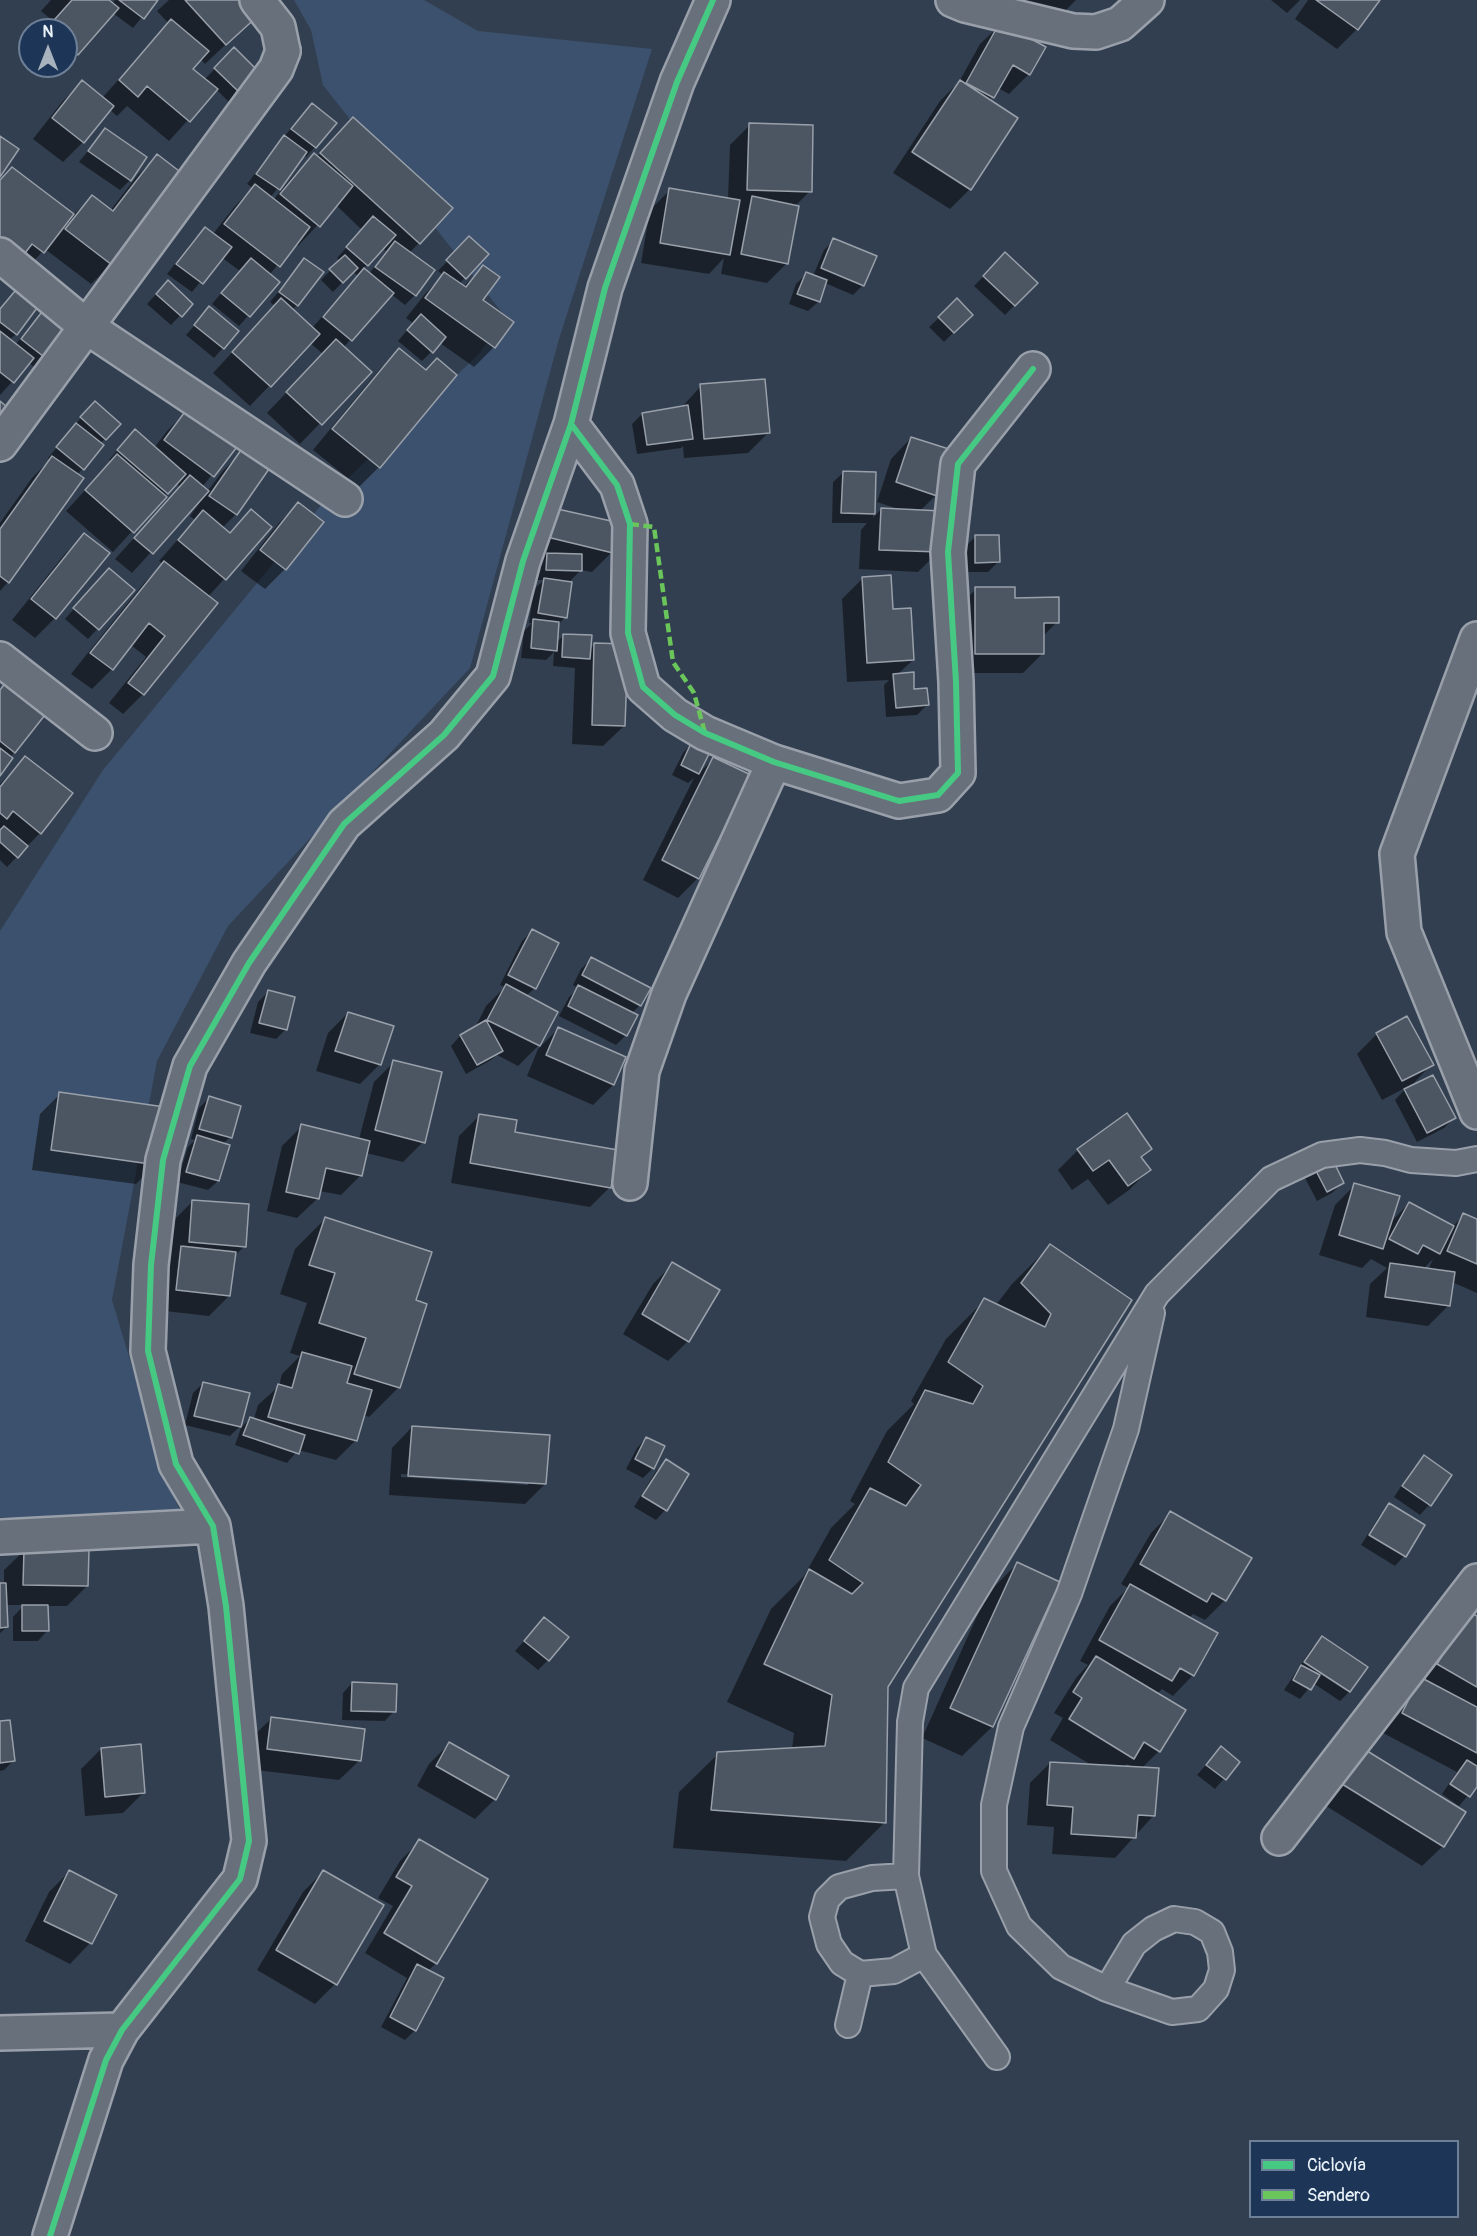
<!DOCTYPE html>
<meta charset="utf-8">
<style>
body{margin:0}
#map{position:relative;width:1477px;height:2236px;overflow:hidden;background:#323f50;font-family:Pangolin,sans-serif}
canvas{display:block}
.legend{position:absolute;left:1249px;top:2140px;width:210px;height:78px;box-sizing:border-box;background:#1d3557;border:2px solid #6e8097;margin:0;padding:8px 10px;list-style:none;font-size:18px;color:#e8f1f8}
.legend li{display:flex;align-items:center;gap:12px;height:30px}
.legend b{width:30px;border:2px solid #6e8097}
.north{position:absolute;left:18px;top:18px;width:60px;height:60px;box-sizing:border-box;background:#1d3557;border:2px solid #6e8097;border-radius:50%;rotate:0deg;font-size:16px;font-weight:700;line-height:24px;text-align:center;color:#e8f1f8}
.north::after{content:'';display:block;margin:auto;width:21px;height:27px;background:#a8b3bd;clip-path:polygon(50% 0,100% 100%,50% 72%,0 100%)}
</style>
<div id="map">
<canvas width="1477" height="2236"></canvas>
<ul class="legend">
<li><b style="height:8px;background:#46c982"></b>Ciclovía</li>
<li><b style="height:8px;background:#6ac65a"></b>Sendero</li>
</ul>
<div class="north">N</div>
</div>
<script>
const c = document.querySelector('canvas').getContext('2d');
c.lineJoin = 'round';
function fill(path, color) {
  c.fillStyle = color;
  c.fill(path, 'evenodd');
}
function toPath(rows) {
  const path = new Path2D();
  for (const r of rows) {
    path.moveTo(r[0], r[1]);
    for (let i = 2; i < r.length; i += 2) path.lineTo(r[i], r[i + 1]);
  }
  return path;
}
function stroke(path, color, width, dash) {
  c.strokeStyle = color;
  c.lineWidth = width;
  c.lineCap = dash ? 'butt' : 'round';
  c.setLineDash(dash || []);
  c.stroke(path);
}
fill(toPath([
 [294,0,424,0,478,31,652,49,559,339,470,668,228,926,157,1061,112,1300,167,1483,187,1525,0,1517,0,931,103,770,327,498,480,353,504,315,323,85,311,30]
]), '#3c516d');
fill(toPath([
 [51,0,107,0,112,4,115,0,156,0,133,28,113,13,66,66,66,30,45,30,53,21,41,11],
 [169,0,245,0,258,14,205,64,200,58,191,69,204,80,234,49,258,73,229,102,216,89,169,141,127,106,117,116,109,109,83,142,63,162,33,139,62,102,82,82,102,98,169,24,157,11],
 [934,0,1076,0,1043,33],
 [1271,0,1300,0,1287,13],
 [1308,0,1378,0,1357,29,1337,49,1295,19],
 [1001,24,1029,74,1009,94,998,88,989,101,970,189,950,209,893,173,940,101,959,82,980,44],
 [48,66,66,66,57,74],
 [303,115,315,147,306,157,303,155,270,198,273,200,294,175,314,155,316,158,333,139,419,243,409,253,433,270,415,295,405,305,391,294,343,348,369,372,300,444,267,413,323,354,310,343,250,406,213,373,275,306,270,302,305,260,297,305,292,310,312,328,358,276,353,271,333,292,321,280,340,261,337,258,362,230,336,205,298,246,296,244,269,275,278,282,239,326,212,304,240,271,221,257,192,292,167,274,195,238,205,229,213,234,235,206,253,188,247,184,275,147],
 [382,248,386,251,369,274,363,269],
 [750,125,810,191,795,206,787,263,767,283,721,274,724,258,709,274,641,263,650,210,670,190,728,200,730,145],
 [105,130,130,180,120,190,79,162],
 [157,156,111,264,91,284,45,249,23,272,0,181,12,169,73,215,92,197,110,211,137,176],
 [469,238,487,254,459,284,463,287,483,267,481,300,494,347,474,367,440,343,422,361,398,341,413,323,406,318,425,294,443,275,438,271],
 [834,240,863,285,853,295,825,283,818,302,808,311,789,304,796,284,806,274,813,276,824,250],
 [1005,254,1036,283,1005,315,974,286],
 [158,292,191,304,171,325,147,304],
 [15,293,16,334,9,340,15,345,39,316,72,327,37,369,29,363,0,395,0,309],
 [957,301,971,315,944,342,929,327],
 [209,309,237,332,214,358,186,335],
 [399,350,425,371,455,375,379,467,359,487,313,450,379,370],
 [701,386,768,433,748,453,684,458,683,446,681,448,637,454,632,424,642,414,681,408],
 [187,411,241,439,202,487,207,492,222,472,242,451,236,514,222,528,229,533,251,511,270,527,208,597,143,694,123,714,109,703,146,657,131,645,112,669,92,689,71,674,144,583,163,564,159,561,195,520,190,516,203,498,201,497,132,573,115,559,180,487,176,483,113,552,66,511,111,462,109,460,125,441,154,448,167,431],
 [85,413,118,424,100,444,102,446,77,475,8,582,0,591,0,523,32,478,50,460,48,458],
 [911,438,936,495,919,512,938,552,918,572,859,569,861,530,867,523,832,523,833,482,843,473,875,473,873,518,881,509,898,509,877,502,891,459],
 [298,504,322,522,285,569,265,589,241,571,278,524],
 [534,530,612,552,592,572,581,570,568,583,565,617,558,625,556,643,564,635,589,650,595,644,624,726,603,746,572,744,575,668,553,666,554,652,546,660,521,658,524,631,532,623,529,623,534,589,544,580,537,580,538,564,541,561,528,557],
 [84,535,108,553,55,618,35,638,12,620,64,555],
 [976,536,998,562,988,572,966,572,966,546],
 [100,579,133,590,88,639,65,619],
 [862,579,892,610,913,660,897,675,927,705,917,715,886,717,884,685,889,680,847,682,842,599],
 [976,589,1013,599,1057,622,1042,637,1043,653,1023,673,956,673,956,609],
 [12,676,14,752,0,773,0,689],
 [692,743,709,750,698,774,713,759,698,878,678,898,643,880,694,778,688,783,672,775,683,753],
 [25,758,40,833,7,867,0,860,0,784],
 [532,931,535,988,526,996,556,1012,538,1046,518,1066,497,1055,491,1060,466,1074,451,1046,460,1036,475,1028,486,1006,505,987,500,985,522,941],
 [591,959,640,1005,631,1014,626,1035,616,1045,559,1016,569,997,578,988,573,985,581,969],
 [268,992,293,999,285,1030,276,1039,250,1033,258,1002],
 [348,1013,380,1064,360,1084,316,1071,328,1033],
 [558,1029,624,1058,613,1085,593,1105,527,1076,538,1049],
 [1377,1034,1432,1064,1409,1088,1454,1118,1444,1128,1417,1142,1395,1100,1407,1087,1382,1100,1357,1054],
 [394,1062,423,1142,403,1162,366,1153,361,1175,341,1195,319,1191,318,1198,297,1218,267,1211,282,1146,302,1126,359,1139,374,1082],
 [60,1094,156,1164,136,1184,32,1170,40,1114],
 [209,1098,230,1137,223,1144,228,1146,218,1181,208,1190,177,1182,188,1147,195,1140,191,1139,199,1108],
 [479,1116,514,1134,610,1187,590,1207,451,1183,459,1136],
 [1150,1148,1140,1158,1149,1170,1129,1190,1108,1205,1088,1179,1072,1190,1058,1170,1078,1150],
 [1315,1168,1342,1183,1332,1193,1317,1201,1305,1178],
 [1355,1185,1390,1223,1409,1203,1452,1227,1464,1215,1477,1220,1477,1293,1452,1282,1448,1306,1428,1326,1366,1317,1370,1284,1387,1268,1371,1259,1362,1268,1319,1255,1335,1205],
 [1433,1259,1428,1270,1423,1269],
 [193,1201,245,1246,233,1257,229,1296,209,1316,156,1310,161,1268,170,1259,173,1221],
 [325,1219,414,1301,398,1388,369,1417,363,1415,356,1440,336,1460,298,1450,287,1463,235,1445,241,1428,250,1418,254,1419,258,1405,279,1386,282,1374,300,1356,290,1353,307,1303,280,1294,295,1249],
 [1050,1246,1130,1301,886,1687,884,1823,846,1861,673,1848,679,1792,718,1754,792,1749,794,1733,727,1702,771,1609,804,1576,831,1528,855,1504,850,1501,887,1431,914,1404,911,1401,946,1339,985,1300,996,1305,1012,1284],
 [673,1264,688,1341,668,1361,623,1334,653,1284],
 [203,1383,240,1426,230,1436,185,1425,193,1393],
 [412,1427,545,1484,525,1504,389,1495,392,1448],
 [401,1474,528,1482,528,1485,401,1477],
 [646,1438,653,1468,643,1478,626,1469,637,1448],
 [1424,1457,1429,1505,1420,1515,1394,1497,1414,1467],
 [666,1461,687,1475,665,1510,656,1520,634,1507,656,1471],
 [1389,1505,1404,1556,1395,1566,1361,1545,1380,1515],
 [1171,1513,1225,1600,1205,1620,1193,1614,1189,1618,1216,1634,1193,1675,1173,1696,1162,1689,1157,1694,1183,1710,1159,1751,1141,1769,1154,1815,1115,1858,1052,1854,1054,1827,1027,1825,1030,1783,1050,1763,1093,1766,1050,1740,1063,1718,1054,1713,1076,1678,1088,1665,1080,1661,1110,1606,1128,1588,1121,1584,1151,1533],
 [1127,1764,1134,1768,1123,1768],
 [25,1550,87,1586,67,1606,47,1606,47,1631,38,1641,13,1641,13,1617,24,1605,6,1605,7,1627,0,1633,0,1585,4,1585,4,1570],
 [1017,1564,1058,1582,992,1727,962,1756,922,1738,987,1594],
 [1477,1617,1477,1785,1459,1806,1442,1794,1457,1772,1383,1733,1400,1699,1448,1633],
 [544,1619,548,1660,538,1670,515,1651],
 [1322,1638,1365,1667,1349,1692,1340,1701,1313,1683,1300,1699,1284,1690,1312,1648],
 [352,1683,394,1711,385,1721,342,1720,343,1693],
 [272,1718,360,1760,339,1780,248,1769,251,1738],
 [0,1723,14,1760,4,1770,0,1771],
 [449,1744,495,1799,475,1819,417,1786,429,1764],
 [1221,1748,1238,1762,1215,1789,1197,1775],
 [101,1749,143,1793,123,1813,85,1816,81,1769],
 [1344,1771,1443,1846,1422,1866,1323,1804],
 [420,1841,436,1963,428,1971,415,2030,405,2040,381,2027,407,1978,365,1953,393,1906,378,1898,400,1861],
 [69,1872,115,1895,90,1943,70,1964,25,1941,49,1892],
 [323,1872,382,1906,335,1984,315,2004,257,1970,303,1892]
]), '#0007');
const building = toPath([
 [72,0,109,0,119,8,78,55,66,45,66,30,47,28,72,0],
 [119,0,158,0,144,19,119,0],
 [185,0,247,0,260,14,226,45,185,0],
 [1316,0,1380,0,1358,30,1316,0],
 [171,19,209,51,193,69,218,89,190,122,147,86,138,97,119,80,171,19],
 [1000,22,1046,47,1030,75,1013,65,994,98,966,83,1000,22],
 [234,47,260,73,240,93,214,68,234,47],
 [82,80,114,106,84,143,52,118,82,80],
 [960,80,1018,118,971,190,912,152,960,80],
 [312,103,337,123,316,148,291,129,312,103],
 [353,117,453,208,420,244,320,153,353,117],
 [749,123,813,125,812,192,747,190,749,123],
 [105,128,147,157,131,181,88,151,105,128],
 [284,135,307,152,280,190,256,174,284,135],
 [0,136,19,149,0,177,0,136],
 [314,153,353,186,320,227,280,194,314,153],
 [157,154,183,174,112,265,65,229,92,195,113,211,157,154],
 [12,167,74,214,44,253,32,244,22,257,0,239,0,180,12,167],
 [255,184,310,227,280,267,224,224,255,184],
 [669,188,740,200,730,255,660,243,669,188],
 [752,196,799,206,788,264,741,254,752,196],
 [373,216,396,235,368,266,346,247,373,216],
 [205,227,232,247,203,284,176,264,205,227],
 [469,236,489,254,466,279,446,260,469,236],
 [833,238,877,256,864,286,821,268,833,238],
 [395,241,435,270,416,296,375,267,395,241],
 [1005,252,1038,283,1015,306,983,276,1005,252],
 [345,255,358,268,343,283,329,269,345,255],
 [251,258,280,282,250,317,221,293,251,258],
 [304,258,324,272,298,306,279,292,304,258],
 [483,265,500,277,483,300,514,322,495,348,425,298,444,272,466,287,483,265],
 [364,268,394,293,352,341,323,317,364,268],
 [806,272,827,280,820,302,797,294,806,272],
 [168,280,193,304,182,317,156,294,168,280],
 [15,291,37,308,17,335,0,322,0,309,15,291],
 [281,298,320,334,271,387,232,352,281,298],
 [957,298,973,315,954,333,938,317,957,298],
 [48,304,75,327,48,360,21,339,48,304],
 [209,306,239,331,224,349,194,325,209,306],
 [421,314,446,337,433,353,407,330,421,314],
 [0,331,34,358,14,383,0,372,0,331],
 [336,339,372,372,322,425,286,392,336,339],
 [399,348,426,370,437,358,457,375,380,468,332,429,399,348],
 [765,379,770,433,704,439,700,384,765,379],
 [0,401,13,412,0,428,0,401],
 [95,401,121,424,106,440,80,417,95,401],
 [688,405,693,439,647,445,642,413,688,405],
 [187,409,243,439,214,477,164,440,187,409],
 [76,423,104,445,84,470,56,447,76,423],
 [135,429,186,474,168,494,117,450,135,429],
 [911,437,952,450,937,496,896,482,911,437],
 [241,450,269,469,237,515,209,496,241,450],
 [117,454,167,497,134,533,85,490,117,454],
 [52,456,84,478,9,583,0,576,0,529,52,456],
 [843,471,876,472,875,514,841,513,843,471],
 [190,475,209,491,153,554,134,538,190,475],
 [298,502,324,522,286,570,260,550,298,502],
 [553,508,620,523,613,553,547,537,553,508],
 [881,508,942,511,940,552,879,550,881,508],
 [251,509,272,527,226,580,178,540,203,510,230,533,251,509],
 [84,533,110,553,56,619,31,599,84,533],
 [975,535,999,535,1000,562,975,563,975,535],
 [547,553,582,554,582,571,546,570,547,553],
 [164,561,218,603,144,695,128,683,165,636,149,623,113,670,90,653,164,561],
 [109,568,135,590,99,630,73,608,109,568],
 [891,575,893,609,911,608,914,660,867,663,862,577,891,575],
 [544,578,572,582,567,618,538,613,544,578],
 [975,587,1015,587,1015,598,1059,597,1059,623,1044,623,1044,654,975,654,975,587],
 [533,619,559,622,557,651,531,648,533,619],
 [563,634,592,635,590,659,562,657,563,634],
 [594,643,628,644,625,726,592,725,594,643],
 [914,672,914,689,927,688,929,705,896,708,893,674,914,672],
 [12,674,52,706,15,753,0,741,0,690,12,674],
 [692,741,711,750,699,774,681,765,692,741],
 [0,748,13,758,0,776,0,748],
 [25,756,73,793,41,834,13,811,7,819,0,813,0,787,25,756],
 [713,757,751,775,699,879,662,860,713,757],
 [4,826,28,846,18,858,0,842,0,830,4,826],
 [532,929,559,943,536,989,508,975,532,929],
 [591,957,651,988,641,1006,582,975,591,957],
 [506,984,558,1012,540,1046,487,1020,506,984],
 [578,985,638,1015,627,1036,568,1006,578,985],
 [268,990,295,997,287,1030,259,1023,268,990],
 [348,1012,394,1026,381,1065,335,1051,348,1012],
 [1407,1016,1434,1065,1402,1081,1376,1033,1407,1016],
 [486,1020,503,1051,477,1065,460,1035,486,1020],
 [558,1027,626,1057,614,1085,546,1055,558,1027],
 [393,1060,442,1072,425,1143,375,1130,393,1060],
 [1433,1075,1456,1118,1427,1133,1404,1089,1433,1075],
 [59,1092,165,1107,157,1165,51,1150,59,1092],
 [209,1096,241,1106,232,1138,199,1129,209,1096],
 [1127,1113,1152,1149,1141,1157,1151,1170,1128,1186,1109,1160,1093,1171,1077,1149,1127,1113],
 [479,1114,517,1120,515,1132,618,1150,611,1188,470,1163,479,1114],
 [301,1124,370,1141,362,1176,326,1168,319,1199,286,1192,301,1124],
 [197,1135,230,1145,219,1181,186,1172,197,1135],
 [1332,1158,1344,1183,1327,1192,1314,1167,1332,1158],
 [1354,1183,1400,1196,1383,1249,1339,1235,1354,1183],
 [192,1200,249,1204,246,1247,189,1242,192,1200],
 [1409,1202,1454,1226,1440,1254,1423,1245,1418,1254,1389,1239,1409,1202],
 [1463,1213,1477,1219,1477,1264,1447,1251,1463,1213],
 [325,1217,432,1252,416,1300,427,1304,400,1388,354,1374,366,1338,319,1323,335,1273,309,1265,325,1217],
 [1050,1244,1132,1300,888,1687,886,1823,711,1810,717,1752,825,1746,832,1695,764,1664,809,1569,852,1594,863,1583,829,1560,870,1488,906,1506,921,1485,888,1462,925,1390,973,1404,983,1386,948,1362,984,1298,1045,1327,1051,1314,1021,1283,1050,1244],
 [181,1246,236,1252,230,1296,176,1290,181,1246],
 [672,1262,720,1290,689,1342,642,1314,672,1262],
 [1390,1263,1455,1272,1450,1306,1385,1297,1390,1263],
 [302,1352,352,1366,347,1383,372,1390,357,1441,268,1417,278,1384,292,1388,302,1352],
 [203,1382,250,1393,241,1427,194,1416,203,1382],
 [250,1417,305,1435,299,1454,243,1435,250,1417],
 [412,1426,550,1435,546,1484,408,1476,412,1426],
 [646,1437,665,1446,654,1469,635,1459,646,1437],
 [1424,1455,1452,1475,1431,1506,1402,1486,1424,1455],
 [666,1459,689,1474,667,1511,642,1496,666,1459],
 [1389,1503,1425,1525,1406,1557,1369,1535,1389,1503],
 [1170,1511,1252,1558,1226,1601,1212,1593,1207,1602,1140,1564,1170,1511],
 [24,1549,89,1550,88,1586,23,1585,24,1549],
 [1017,1562,1060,1582,993,1727,950,1708,1017,1562],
 [0,1583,6,1583,8,1627,0,1628,0,1583],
 [1130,1584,1218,1633,1194,1676,1180,1668,1172,1681,1099,1640,1130,1584],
 [22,1605,48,1605,49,1631,22,1631,22,1605],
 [1468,1611,1477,1616,1477,1687,1437,1664,1468,1611],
 [544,1617,569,1637,549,1661,524,1641,544,1617],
 [1322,1636,1368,1667,1350,1692,1304,1662,1322,1636],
 [1096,1656,1186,1710,1160,1752,1144,1742,1134,1759,1069,1719,1082,1698,1073,1692,1096,1656],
 [1301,1665,1320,1675,1311,1690,1293,1680,1301,1665],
 [1420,1677,1477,1707,1477,1753,1402,1713,1420,1677],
 [352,1682,397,1684,396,1712,351,1711,352,1682],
 [271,1717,365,1729,361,1761,267,1749,271,1717],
 [10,1720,15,1761,0,1763,0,1721,10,1720],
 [449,1742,509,1776,496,1800,436,1766,449,1742],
 [141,1744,145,1793,105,1797,101,1748,141,1744],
 [1221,1746,1240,1762,1226,1780,1206,1765,1221,1746],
 [1364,1749,1466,1812,1444,1847,1342,1784,1364,1749],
 [1467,1760,1477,1766,1477,1787,1470,1797,1450,1784,1467,1760],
 [1050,1762,1159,1768,1155,1816,1138,1815,1136,1838,1071,1834,1073,1807,1047,1805,1050,1762],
 [419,1839,488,1879,437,1964,384,1933,412,1886,396,1877,419,1839],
 [69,1870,117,1895,92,1944,44,1921,69,1870],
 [323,1870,384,1905,337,1985,276,1950,323,1870],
 [417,1964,444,1978,416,2031,390,2017,417,1964]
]);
fill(building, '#4c5663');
stroke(building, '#99a0aa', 1.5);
const lane = toPath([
 [906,1876,872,1878,839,1887,827,1899,822,1917,829,1944,842,1963,860,1974,894,1971,924,1955],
 [1107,1989,1134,1944,1153,1929,1174,1919,1195,1922,1212,1932,1220,1952,1222,1970,1216,1989,1198,2009,1172,2012,1107,1989,1061,1967,1019,1926,994,1871,994,1805,1011,1727,1069,1594,1126,1429,1152,1313],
 [848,2025,860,1974],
 [997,2057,924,1955,906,1876,910,1722,916,1688,1157,1294,1271,1179,1322,1155,1360,1150,1385,1153,1411,1160,1456,1163,1477,1159]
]);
const street = toPath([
 [953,0,965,5,1073,31,1096,32,1120,24,1147,0],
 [0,255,87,327,345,499],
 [571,424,617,485,630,524,628,633,643,687,675,715,705,733,774,762,899,801,938,795,958,773,956,682,948,552,958,464,1033,369],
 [0,444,276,69,283,51],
 [1477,639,1397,854,1404,932,1477,1112],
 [0,659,95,733],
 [630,1183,642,1071,669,994,774,762],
 [0,1537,213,1526],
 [1279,1838,1477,1581],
 [0,2033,122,2030],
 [50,2236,106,2060,122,2030,240,1879,249,1841,226,1606,213,1526,176,1464,148,1351,151,1265,163,1160,190,1066,249,963,344,824,444,735,493,676,523,561,571,424,605,288,677,82,713,0]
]);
const secondary = toPath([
 [257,0,278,27,283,51]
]);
stroke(lane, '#99a0aa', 28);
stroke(street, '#99a0aa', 38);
stroke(secondary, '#99a0aa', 38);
stroke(lane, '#67707b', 24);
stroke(street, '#67707b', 33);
stroke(secondary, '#67707b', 33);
stroke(toPath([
 [630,524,654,527,673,662,694,693,705,733]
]), '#6ac65a', 4.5, [9, 4.5]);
stroke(toPath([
 [571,424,617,485,630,524,628,633,643,687,675,715,705,733,774,762,899,801,938,795,958,773,956,682,948,552,958,464,1033,369],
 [50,2236,106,2060,122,2030,240,1879,249,1841,226,1606,213,1526,176,1464,148,1351,151,1265,163,1160,190,1066,249,963,344,824,444,735,493,676,523,561,571,424,605,288,677,82,713,0]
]), '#46c982', 6);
</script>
